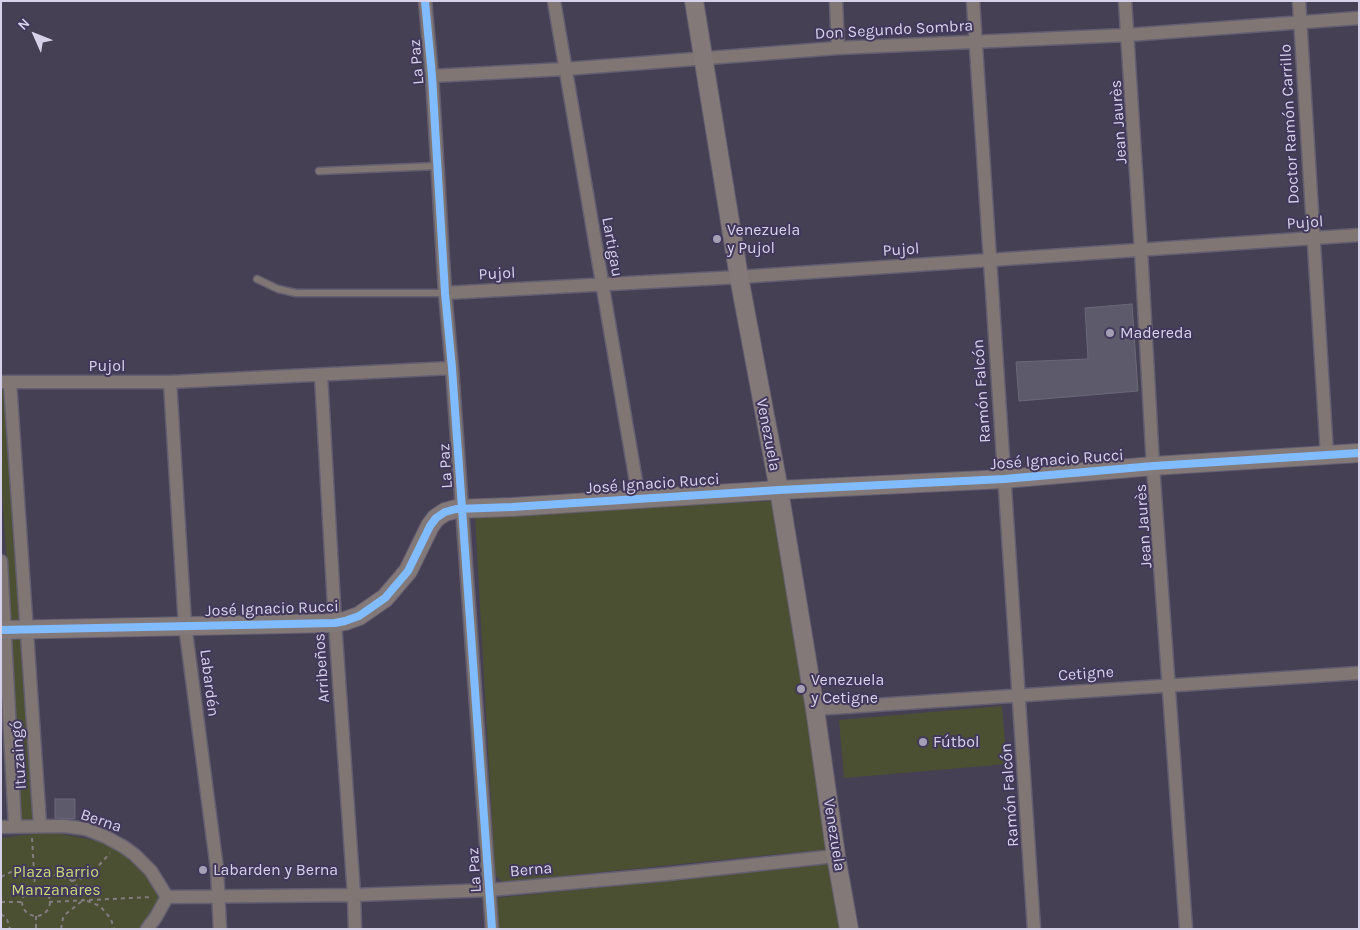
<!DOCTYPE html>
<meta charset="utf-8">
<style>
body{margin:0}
#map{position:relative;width:1360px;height:930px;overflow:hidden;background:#464054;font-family:Karla,sans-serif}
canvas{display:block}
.frame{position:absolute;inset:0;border:2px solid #d7d2e9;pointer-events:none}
.north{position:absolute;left:10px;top:10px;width:50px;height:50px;-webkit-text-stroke:4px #42385c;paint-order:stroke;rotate:314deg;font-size:14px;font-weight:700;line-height:20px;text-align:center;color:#d7d2e9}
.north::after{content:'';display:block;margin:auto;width:18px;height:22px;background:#d7d2e9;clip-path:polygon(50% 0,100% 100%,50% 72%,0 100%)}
</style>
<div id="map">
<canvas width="1360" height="930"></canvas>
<div class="frame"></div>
<div class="north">N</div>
</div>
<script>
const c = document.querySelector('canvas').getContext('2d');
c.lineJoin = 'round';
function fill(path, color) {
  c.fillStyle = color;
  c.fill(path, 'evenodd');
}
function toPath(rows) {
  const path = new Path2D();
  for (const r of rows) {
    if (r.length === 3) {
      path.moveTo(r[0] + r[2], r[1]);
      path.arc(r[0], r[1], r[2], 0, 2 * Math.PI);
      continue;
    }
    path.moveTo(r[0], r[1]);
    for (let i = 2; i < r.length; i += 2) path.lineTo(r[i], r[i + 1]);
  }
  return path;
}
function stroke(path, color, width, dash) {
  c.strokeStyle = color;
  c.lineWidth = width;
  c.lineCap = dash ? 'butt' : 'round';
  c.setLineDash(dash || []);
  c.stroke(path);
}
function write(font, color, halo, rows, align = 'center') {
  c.font = font + ' Karla,sans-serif';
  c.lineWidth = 4;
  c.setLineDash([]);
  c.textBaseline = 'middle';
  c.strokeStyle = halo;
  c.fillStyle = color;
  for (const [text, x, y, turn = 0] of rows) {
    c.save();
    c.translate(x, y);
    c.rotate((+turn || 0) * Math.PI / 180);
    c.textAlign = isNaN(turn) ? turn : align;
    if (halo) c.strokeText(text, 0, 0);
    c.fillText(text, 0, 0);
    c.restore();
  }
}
fill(toPath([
 [1,388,6,388,21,623,11,624,1,478],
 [774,501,829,849,503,882,495,875,475,515],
 [23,639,33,821,19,822,9,640],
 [1002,706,1007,764,844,778,839,720],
 [41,833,61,834,103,842,123,853,151,880,158,892,158,903,151,917,141,929,1,929,1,838],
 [832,864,842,929,497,929,495,898]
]), '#4c5032');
const building = toPath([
 [1132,304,1138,391,1019,401,1016,362,1088,359,1085,308,1132,304],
 [55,799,75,799,75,819,55,818,55,799]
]);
fill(building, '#5c5a6b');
stroke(building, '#6a6979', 1);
const lane = toPath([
 [319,171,437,166],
 [257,279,278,289,296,293,445,293]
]);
const street = toPath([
 [425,1,432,76,445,293,452,368,492,929],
 [554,1,639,499],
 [836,1,838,48],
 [973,1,1034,929],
 [1125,1,1141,250,1153,466,1186,929],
 [1299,1,1327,455],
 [432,76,565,69,838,48,1127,35,1359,18],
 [445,293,739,277,1359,235],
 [321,375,335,623,354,895,355,929],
 [1,382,170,382,452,368],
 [170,382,185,625,217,869,220,929],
 [10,383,40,825],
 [1,561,15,826],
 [815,709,1359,673],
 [1,827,64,826,86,829,106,837,124,847,135,855,151,871,167,897],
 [167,897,354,895,490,890,668,874,836,856],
 [147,929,156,917,167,897]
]);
const secondary = toPath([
 [694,1,739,277,779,490,815,709,836,856,849,929],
 [1,630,335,623,345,621,359,616,385,598,408,571,430,526,436,518,445,512,456,509,512,507,779,490,1004,479,1153,466,1359,453]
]);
stroke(lane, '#645f70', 9);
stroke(street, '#645f70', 15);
stroke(secondary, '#645f70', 20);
stroke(toPath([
 [32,838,35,888],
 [1,877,13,871,27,877,54,875,64,877,72,881,77,887,83,900],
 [72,881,82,878,93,872,110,853],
 [36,902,14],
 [87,901,100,906,111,919,114,929],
 [1,902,21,902],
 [49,902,152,897],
 [1,914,7,919,10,929],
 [36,916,36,929],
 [61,929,63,918,67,913,82,901]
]), '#837c80', 2, [4, 4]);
stroke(lane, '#807775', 6);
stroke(street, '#807775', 12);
stroke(secondary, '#837979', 18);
stroke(toPath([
 [425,1,432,76,445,293,452,368,492,929],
 [1,630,335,623,345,621,359,616,385,598,408,571,430,526,436,518,445,512,456,509,512,507,779,490,1004,479,1153,466,1359,453]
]), '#80bcff', 8);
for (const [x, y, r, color] of [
 [717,239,5,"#a49fb5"],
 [1110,333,5,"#a49fb5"],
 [801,689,5,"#a49fb5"],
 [923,742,5,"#a49fb5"],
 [203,870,5,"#a49fb5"]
]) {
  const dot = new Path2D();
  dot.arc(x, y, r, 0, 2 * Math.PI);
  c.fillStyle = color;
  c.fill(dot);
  stroke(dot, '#42385c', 2);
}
write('16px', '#d7d2e9', '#42385c', [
 ["Don Segundo Sombra",894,30,-3],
 ["La Paz",417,62,-95],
 ["Jean Jaurès",1119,122,-94],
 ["Doctor Ramón Carrillo",1290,124,-93],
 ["Pujol",1305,223,-4],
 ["Lartigau",612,247,80],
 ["Pujol",901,250,-4],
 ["Pujol",497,274,-3],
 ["Pujol",107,366],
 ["Ramón Falcón",982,391,-94],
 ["Venezuela",768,435,79],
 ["José Ignacio Rucci",1057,460,-4],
 ["La Paz",446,466,-94],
 ["José Ignacio Rucci",653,484,-4],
 ["Jean Jaurès",1144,526,-94],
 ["José Ignacio Rucci",272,609,-2],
 ["Arribeños",322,668,-94],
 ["Cetigne",1086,674,-4],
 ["Labardén",209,683,83],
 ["Ituzaingó",19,755,-94],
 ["Ramón Falcón",1010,795,-94],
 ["Berna",101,821,19],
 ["Venezuela",834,835,81],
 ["La Paz",475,870,-94],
 ["Berna",531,870,-5]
]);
write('16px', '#d7d2e9', '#42385c', [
 ["Venezuela",727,230],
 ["y Pujol",727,248],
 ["Madereda",1120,333],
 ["Venezuela",811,680],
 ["y Cetigne",811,698],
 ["Fútbol",933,742],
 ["Labarden y Berna",213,870]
], 'left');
write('16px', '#c9d876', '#42385c', [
 ["Plaza Barrio",56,872],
 ["Manzanares",56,890]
]);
</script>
